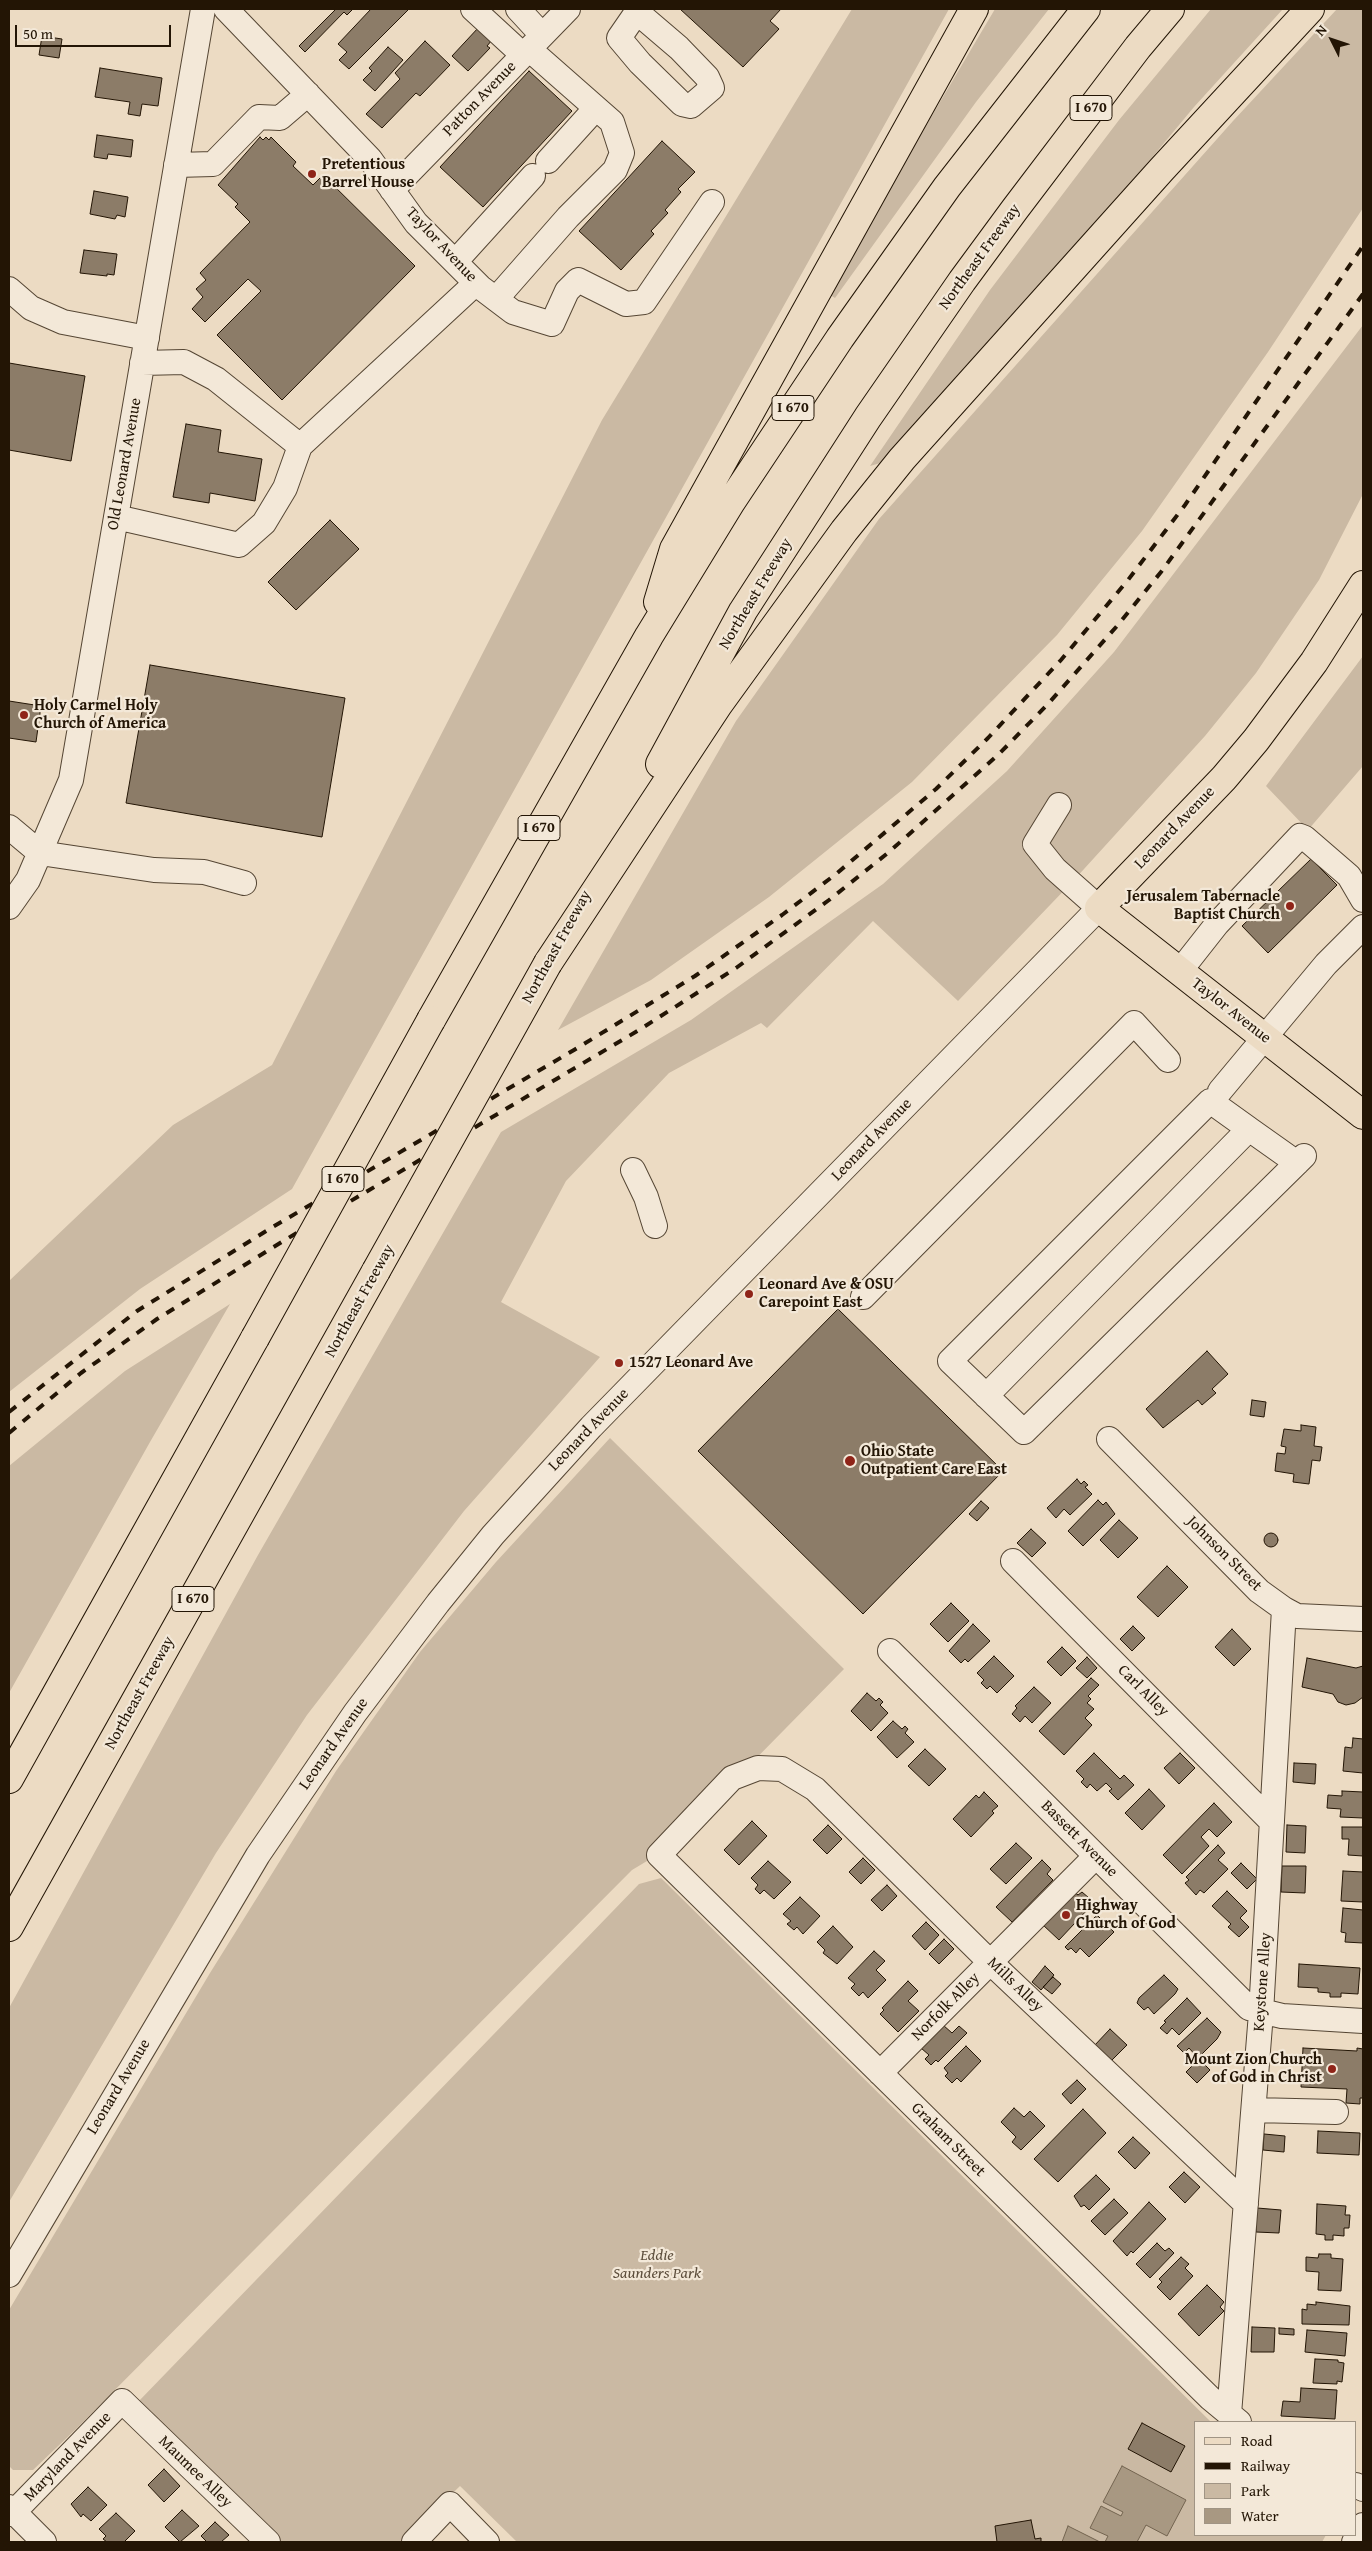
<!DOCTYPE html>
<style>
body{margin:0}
#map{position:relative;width:1372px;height:2551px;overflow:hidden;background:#ecdbc3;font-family:"Gentium Book Plus",serif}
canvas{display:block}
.frame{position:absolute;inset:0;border:10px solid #231505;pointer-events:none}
.legend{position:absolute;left:1194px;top:2421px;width:162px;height:115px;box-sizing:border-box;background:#f3e8d8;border:1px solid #a09484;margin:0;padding:6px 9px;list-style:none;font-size:15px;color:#231505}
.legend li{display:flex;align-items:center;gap:10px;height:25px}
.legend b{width:25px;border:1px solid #a09484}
.north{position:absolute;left:1307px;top:15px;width:50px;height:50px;-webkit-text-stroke:4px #f3e8d8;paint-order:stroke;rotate:311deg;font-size:14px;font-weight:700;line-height:20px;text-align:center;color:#231505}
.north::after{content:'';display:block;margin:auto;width:18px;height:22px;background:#231505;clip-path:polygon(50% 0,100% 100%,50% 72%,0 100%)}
.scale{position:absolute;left:15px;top:25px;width:156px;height:22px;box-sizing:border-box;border:2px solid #231505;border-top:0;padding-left:6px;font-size:15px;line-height:18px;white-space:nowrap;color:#231505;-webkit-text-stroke:4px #f3e8d8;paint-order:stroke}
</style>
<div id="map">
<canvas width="1372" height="2551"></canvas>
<div class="frame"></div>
<ul class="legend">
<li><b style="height:6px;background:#ecdbc3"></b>Road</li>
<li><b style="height:6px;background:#231505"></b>Railway</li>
<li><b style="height:14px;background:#cab9a3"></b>Park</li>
<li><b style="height:14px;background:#a89882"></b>Water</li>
</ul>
<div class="north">N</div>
<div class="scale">50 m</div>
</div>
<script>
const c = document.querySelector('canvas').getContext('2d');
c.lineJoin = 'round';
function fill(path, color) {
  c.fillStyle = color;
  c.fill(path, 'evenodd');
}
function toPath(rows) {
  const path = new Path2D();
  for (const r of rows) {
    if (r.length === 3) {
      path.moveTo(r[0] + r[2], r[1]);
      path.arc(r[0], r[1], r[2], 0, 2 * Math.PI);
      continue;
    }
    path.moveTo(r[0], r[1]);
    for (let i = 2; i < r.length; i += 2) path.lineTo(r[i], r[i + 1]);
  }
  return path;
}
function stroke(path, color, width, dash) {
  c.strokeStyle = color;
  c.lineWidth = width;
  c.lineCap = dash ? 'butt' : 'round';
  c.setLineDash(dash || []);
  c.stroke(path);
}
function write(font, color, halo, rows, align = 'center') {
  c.font = font + ' "Gentium Book Plus",serif';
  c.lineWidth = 4.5;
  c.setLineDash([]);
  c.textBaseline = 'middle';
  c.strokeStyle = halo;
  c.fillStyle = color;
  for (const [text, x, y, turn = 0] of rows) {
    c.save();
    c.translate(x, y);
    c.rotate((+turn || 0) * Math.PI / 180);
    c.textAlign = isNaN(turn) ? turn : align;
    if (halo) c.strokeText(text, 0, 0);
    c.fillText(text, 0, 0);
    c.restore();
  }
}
fill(toPath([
 [852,9,949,9,292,1189,140,1289,9,1392,9,1281,173,1125,272,1065,602,420],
 [995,9,1049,9,976,102,835,298,827,293],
 [1211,9,1283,9,1194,107,1085,238,884,462,870,466,990,290,1119,120],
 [1337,9,1363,9,1363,208,1268,352,1142,531,1057,635,912,782,769,897,651,980,558,1030,736,721,879,519,1233,121],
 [1363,325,1363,494,1319,580,1256,673,1205,736,1074,880,958,1001,873,921,767,1028,761,1023,669,1073,566,1181,501,1302,600,1357,464,1511,307,1715,216,1853,9,2202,9,2008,258,1555,501,1132,691,1020,883,884,1007,771,1114,652],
 [1363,656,1363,766,1308,830,1266,786],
 [230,1304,150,1442,9,1693,9,1466,125,1371],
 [610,1438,844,1669,667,1849,632,1870,76,2429,33,2470,13,2470,9,2466,9,2310,210,1973,336,1771,420,1652,496,1562],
 [661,1878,1211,2422,1196,2422,1196,2535,1326,2535,1322,2542,517,2542,460,2486,403,2542,280,2542,138,2402,639,1884]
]), '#cab9a3');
const water = toPath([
 [1122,2466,1186,2500,1167,2536,1146,2525,1137,2542,1105,2542,1108,2536,1090,2528,1101,2506,1121,2516,1123,2512,1103,2502,1122,2466],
 [1068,2526,1100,2542,1062,2542,1068,2526]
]);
fill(water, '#a89882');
stroke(water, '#736450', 1);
const building = toPath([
 [336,9,353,9,347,15,344,12,305,52,299,46,336,9],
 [371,9,409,9,349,69,339,60,347,52,338,44,371,9],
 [680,9,781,9,770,21,779,29,743,67,680,9],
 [479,27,492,40,487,46,490,48,468,71,452,56,479,27],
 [42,36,62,39,59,58,39,55,42,36],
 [425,41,450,65,420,96,416,93,382,128,366,114,400,79,395,73,425,41],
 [388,47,403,60,375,91,363,80,372,71,369,68,388,47],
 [100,68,162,78,158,106,142,104,140,116,128,114,130,102,95,97,100,68],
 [529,71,572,111,483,207,440,167,529,71],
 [97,135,133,140,131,157,108,154,107,159,94,157,97,135],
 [260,137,263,140,266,137,269,140,271,137,296,162,293,166,313,185,323,175,415,266,282,400,217,335,261,291,248,279,205,322,192,309,203,297,196,289,206,280,200,273,250,222,235,207,238,204,218,185,260,137],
 [662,141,695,172,678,189,681,192,665,210,668,213,651,231,654,234,621,270,579,231,662,141],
 [94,191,128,197,125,217,117,215,115,219,90,214,94,191],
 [84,250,117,254,114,275,107,274,107,276,80,273,84,250],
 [9,363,85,376,71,461,9,450,9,363],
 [186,424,221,430,218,452,262,459,255,501,210,493,209,503,173,497,186,424],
 [330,520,359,549,296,610,268,582,330,520],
 [150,665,345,698,322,837,126,803,150,665],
 [9,701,41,706,36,742,9,738,9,701],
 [1311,859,1337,885,1268,953,1242,926,1311,859],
 [838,1309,1003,1471,863,1614,698,1451,838,1309],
 [1207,1351,1228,1374,1212,1389,1216,1393,1202,1405,1198,1400,1163,1428,1146,1409,1207,1351],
 [1252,1400,1266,1402,1264,1417,1250,1415,1252,1400],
 [1301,1425,1316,1427,1314,1446,1322,1447,1320,1461,1312,1460,1309,1484,1293,1482,1294,1474,1275,1471,1277,1453,1285,1454,1286,1447,1281,1446,1284,1429,1301,1431,1301,1425],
 [1077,1479,1081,1484,1084,1481,1088,1485,1085,1487,1092,1494,1070,1515,1064,1509,1056,1518,1047,1508,1077,1479],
 [1098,1500,1103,1505,1106,1502,1115,1514,1083,1546,1068,1531,1098,1500],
 [981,1501,989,1508,977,1521,969,1514,981,1501],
 [1119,1520,1138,1538,1118,1558,1100,1540,1119,1520],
 [1031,1529,1046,1543,1032,1557,1017,1543,1031,1529],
 [1271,1540,7],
 [1167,1566,1188,1587,1158,1617,1137,1597,1167,1566],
 [951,1603,969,1621,948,1642,930,1624,951,1603],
 [973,1624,990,1641,968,1662,965,1659,961,1663,949,1651,973,1624],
 [1133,1626,1145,1638,1132,1651,1120,1639,1133,1626],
 [1232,1629,1251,1649,1234,1666,1215,1647,1232,1629],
 [1062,1647,1076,1661,1061,1676,1047,1662,1062,1647],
 [994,1656,1014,1676,997,1693,990,1686,987,1689,981,1683,984,1680,977,1673,994,1656],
 [1087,1657,1097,1668,1087,1678,1076,1668,1087,1657],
 [1307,1658,1356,1668,1363,1666,1363,1697,1355,1703,1346,1705,1338,1702,1333,1694,1302,1687,1307,1658],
 [1091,1678,1099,1685,1088,1696,1091,1699,1087,1703,1094,1709,1085,1718,1092,1725,1064,1755,1039,1731,1091,1678],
 [1034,1687,1051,1703,1032,1723,1025,1716,1020,1722,1012,1714,1017,1708,1015,1706,1034,1687],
 [867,1693,876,1701,879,1698,883,1702,880,1705,888,1713,871,1731,851,1711,867,1693],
 [893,1721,902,1729,905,1726,908,1729,905,1733,914,1742,897,1758,877,1737,893,1721],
 [1353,1738,1363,1739,1363,1773,1343,1771,1345,1747,1352,1748,1353,1738],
 [925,1749,946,1769,929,1786,908,1766,925,1749],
 [1094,1753,1120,1779,1124,1775,1134,1785,1118,1800,1109,1791,1112,1789,1106,1783,1097,1791,1090,1784,1087,1788,1081,1782,1084,1779,1076,1771,1094,1753],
 [1180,1753,1195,1768,1179,1784,1164,1768,1180,1753],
 [1294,1763,1316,1764,1315,1784,1293,1782,1294,1763],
 [1149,1789,1165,1806,1142,1830,1125,1813,1149,1789],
 [1342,1791,1363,1792,1363,1818,1340,1817,1341,1809,1327,1808,1328,1795,1342,1796,1342,1791],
 [984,1792,998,1806,992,1811,994,1813,971,1837,953,1819,976,1795,979,1798,984,1792],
 [1214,1803,1232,1822,1217,1837,1209,1829,1201,1837,1209,1846,1182,1874,1163,1855,1214,1803],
 [752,1821,767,1836,739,1865,724,1850,752,1821],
 [828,1825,842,1839,827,1854,813,1840,828,1825],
 [1287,1825,1306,1826,1305,1853,1286,1852,1287,1825],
 [1342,1827,1363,1827,1363,1856,1348,1855,1349,1839,1342,1839,1342,1827],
 [1016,1843,1032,1858,1006,1884,990,1869,1016,1843],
 [1218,1845,1225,1853,1218,1860,1228,1869,1204,1893,1200,1890,1196,1895,1185,1883,1189,1880,1186,1877,1218,1845],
 [863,1858,875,1870,861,1884,849,1872,863,1858],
 [1042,1860,1051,1869,1047,1874,1053,1880,1012,1922,996,1907,1042,1860],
 [768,1861,791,1882,774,1899,764,1890,760,1894,755,1889,758,1885,751,1878,768,1861],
 [1241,1863,1257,1879,1247,1889,1231,1873,1241,1863],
 [1282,1866,1306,1866,1305,1893,1281,1892,1282,1866],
 [1343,1871,1363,1872,1363,1902,1341,1901,1343,1871],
 [887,1885,897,1896,882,1911,871,1900,887,1885],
 [1073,1891,1078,1895,1082,1892,1089,1898,1085,1902,1090,1907,1059,1940,1042,1924,1073,1891],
 [1227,1891,1247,1911,1240,1918,1249,1927,1239,1937,1228,1927,1231,1924,1212,1906,1227,1891],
 [800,1897,820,1916,803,1934,797,1927,794,1930,787,1924,791,1921,783,1914,800,1897],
 [1343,1908,1363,1910,1363,1943,1345,1942,1346,1933,1341,1932,1343,1908],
 [1097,1915,1114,1932,1089,1957,1080,1948,1076,1953,1071,1948,1068,1950,1065,1947,1097,1915],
 [926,1922,939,1935,925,1950,912,1936,926,1922],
 [833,1926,853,1947,837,1964,823,1953,825,1950,817,1942,833,1926],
 [944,1939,954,1949,939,1964,929,1954,944,1939],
 [874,1951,885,1961,876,1970,886,1980,868,1998,863,1992,859,1996,851,1988,855,1984,848,1978,874,1951],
 [1299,1964,1360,1968,1358,1994,1341,1993,1341,1997,1330,1997,1330,1993,1318,1992,1318,1988,1298,1987,1299,1964],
 [1045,1966,1054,1975,1041,1990,1032,1982,1045,1966],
 [1164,1975,1178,1989,1175,1994,1154,2014,1148,2007,1144,2010,1137,2003,1139,1998,1164,1975],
 [1053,1977,1061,1984,1052,1994,1043,1987,1053,1977],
 [908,1981,918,1991,908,2001,919,2011,898,2032,880,2014,884,2010,882,2008,908,1981],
 [1187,1998,1201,2013,1179,2035,1172,2028,1167,2034,1160,2028,1166,2022,1164,2021,1187,1998],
 [1207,2018,1221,2032,1217,2039,1198,2058,1189,2048,1184,2053,1177,2046,1207,2018],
 [943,2025,952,2033,959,2026,967,2033,938,2062,936,2060,931,2065,925,2059,929,2055,921,2048,943,2025],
 [1110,2029,1127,2045,1110,2062,1094,2046,1110,2029],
 [966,2046,981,2061,961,2082,957,2078,952,2083,945,2076,948,2073,944,2068,966,2046],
 [1303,2048,1357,2051,1357,2048,1363,2049,1363,2098,1360,2098,1360,2104,1346,2103,1347,2089,1301,2087,1303,2048],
 [1199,2059,1210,2070,1197,2083,1186,2072,1199,2059],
 [1077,2080,1086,2089,1071,2104,1062,2094,1077,2080],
 [1014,2108,1024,2117,1030,2111,1045,2126,1021,2150,1012,2142,1016,2137,1001,2122,1014,2108],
 [1083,2109,1106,2133,1058,2182,1034,2159,1083,2109],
 [1318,2131,1360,2133,1359,2155,1317,2153,1318,2131],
 [1264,2134,1285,2136,1284,2152,1263,2150,1264,2134],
 [1133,2137,1150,2153,1135,2169,1118,2152,1133,2137],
 [1184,2172,1200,2187,1185,2203,1169,2187,1184,2172],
 [1096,2175,1110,2189,1089,2210,1084,2205,1081,2207,1074,2196,1096,2175],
 [1114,2199,1128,2213,1105,2235,1091,2221,1114,2199],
 [1149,2202,1166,2219,1133,2253,1131,2251,1127,2256,1113,2241,1149,2202],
 [1317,2204,1346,2206,1345,2215,1350,2215,1349,2228,1344,2228,1344,2236,1333,2235,1333,2240,1325,2240,1325,2235,1316,2234,1317,2204],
 [1257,2208,1281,2210,1279,2233,1256,2232,1257,2208],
 [1157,2243,1165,2251,1169,2248,1174,2253,1150,2278,1136,2264,1157,2243],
 [1319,2254,1331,2254,1331,2258,1343,2259,1341,2291,1318,2290,1319,2272,1306,2271,1306,2257,1318,2258,1319,2254],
 [1181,2257,1189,2264,1185,2268,1193,2276,1170,2300,1157,2287,1162,2282,1159,2279,1181,2257],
 [1207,2285,1224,2302,1220,2307,1224,2311,1199,2336,1178,2314,1207,2285],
 [1316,2302,1350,2306,1349,2325,1302,2324,1302,2309,1307,2310,1307,2304,1316,2305,1316,2302],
 [1252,2327,1275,2328,1274,2352,1251,2352,1252,2327],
 [1279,2328,1294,2329,1294,2335,1279,2334,1279,2328],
 [1307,2330,1347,2333,1345,2356,1305,2352,1307,2330],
 [1315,2359,1338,2360,1338,2362,1344,2363,1342,2382,1337,2381,1337,2384,1313,2383,1315,2359],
 [1301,2388,1337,2390,1335,2419,1281,2416,1283,2401,1300,2402,1301,2388],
 [1142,2423,1185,2446,1171,2472,1128,2449,1142,2423],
 [164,2469,180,2486,164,2502,148,2485,164,2469],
 [88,2487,107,2505,91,2521,83,2514,81,2517,71,2504,88,2487],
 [182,2510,199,2526,180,2542,165,2527,182,2510],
 [116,2513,135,2531,124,2542,107,2542,103,2539,106,2536,99,2529,116,2513],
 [1031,2520,1035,2539,1041,2538,1041,2542,997,2542,995,2526,1031,2520],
 [215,2522,229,2535,221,2542,207,2542,201,2536,215,2522]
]);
fill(building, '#8c7c68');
stroke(building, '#231505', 1);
const minor = toPath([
 [226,9,370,159,416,223,480,287,513,312,552,324,567,291,578,280,626,304,644,302,712,202],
 [473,9,523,55],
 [518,9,542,35],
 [638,13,679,48,707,77,712,88,691,106,682,104,640,63,619,38,639,9],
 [548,161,596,108],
 [176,165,213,164,259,117,280,118,308,94],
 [392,190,568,9],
 [455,262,533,176],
 [9,289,31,308,63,322,147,338],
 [496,299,568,217,615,170,622,153,612,122,529,49],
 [142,363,184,362,216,379,300,446],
 [116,517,239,545,264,523,285,488,300,446,476,283],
 [9,827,40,853,154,870,204,872,244,883],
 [9,907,28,880,71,780,203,9],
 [1180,971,1217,924,1300,836,1305,838,1349,876,1363,900],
 [1220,1091,1326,964,1363,927],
 [1249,1129,1210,1101,950,1361,1024,1432,1304,1156],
 [633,1170,646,1197,655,1226],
 [863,1297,1134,1023,1168,1060],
 [986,1396,1249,1129,1297,1163],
 [1109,1439,1259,1591,1284,1609,1297,1616,1363,1619],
 [1013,1561,1272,1822],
 [890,1651,1249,2008,1282,2016,1363,2021],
 [880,2073,1096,1856],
 [1254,2110,1336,2112],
 [9,2275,258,1855,355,1713,438,1603,493,1535,591,1427,1099,908,1055,869,1035,844,1059,805],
 [1229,2414,1261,2013,1284,1609],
 [1239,2422,1210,2398,659,1855,732,1778,758,1768,782,1769,815,1789,990,1962,1246,2204],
 [1356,2485,1363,2489],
 [9,2507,44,2542],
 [9,2514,14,2512,122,2401,268,2542],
 [414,2542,450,2504,487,2542],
 [1354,2542,1363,2525]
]);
const major = toPath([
 [1363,585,1314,662,1256,740,1224,778,1099,908,1363,1115]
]);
const highway = toPath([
 [658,602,674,549,974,9],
 [660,764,743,611,868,417,962,281,1015,209,1138,47,1170,9],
 [548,963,718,705,844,531,902,459,1162,169,1310,9],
 [431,1020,649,636,731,502,840,338,947,187,1086,9],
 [9,1779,255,1338],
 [9,1927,376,1271]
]);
stroke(minor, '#554634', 26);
stroke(major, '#231505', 30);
stroke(highway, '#231505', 30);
stroke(minor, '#f3e8d8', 24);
stroke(major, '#ecdbc3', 28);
stroke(highway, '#ecdbc3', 28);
stroke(toPath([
 [9,1412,137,1311,271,1228,574,1050,695,976,782,915,836,874,936,789,988,738,1061,660,1128,580,1185,505,1363,246],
 [9,1433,81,1373,157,1319,285,1240,639,1030,736,968,829,900,889,852,998,755,1047,705,1117,626,1161,572,1363,294]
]), '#231505', 4, [9, 9]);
const highwayBridge = toPath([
 [376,1271,548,963],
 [255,1338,431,1020]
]);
stroke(highwayBridge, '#231505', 30, []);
stroke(highwayBridge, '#ecdbc3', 28);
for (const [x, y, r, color] of [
 [312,174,5,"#8f2418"],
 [24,715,5,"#8f2418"],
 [1290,906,5,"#8f2418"],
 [749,1294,5,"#8f2418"],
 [619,1363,5,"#8f2418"],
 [850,1461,6,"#8f2418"],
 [1066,1915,5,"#8f2418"],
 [1332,2069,5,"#8f2418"]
]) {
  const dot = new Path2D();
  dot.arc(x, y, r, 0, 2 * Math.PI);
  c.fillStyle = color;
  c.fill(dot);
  stroke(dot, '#f3e8d8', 2);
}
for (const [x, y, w] of [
 [1091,108,42],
 [793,408,42],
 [539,828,42],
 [343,1179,42],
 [193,1599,42]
]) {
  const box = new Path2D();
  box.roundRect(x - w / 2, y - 12.5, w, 25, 4);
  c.fillStyle = '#f3e8d8';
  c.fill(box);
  stroke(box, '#231505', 1);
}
write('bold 15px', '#231505', null, [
 ["I 670",1091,108],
 ["I 670",793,408],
 ["I 670",539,828],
 ["I 670",343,1179],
 ["I 670",193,1599]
]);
write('16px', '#231505', '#f3e8d8', [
 ["Patton Avenue",480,99,-46],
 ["Taylor Avenue",441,245,47],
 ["Northeast Freeway",980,257,-54],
 ["Old Leonard Avenue",125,464,-80],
 ["Northeast Freeway",756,594,-59],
 ["Leonard Avenue",1175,828,-46],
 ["Northeast Freeway",557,947,-61],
 ["Taylor Avenue",1231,1011,38],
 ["Leonard Avenue",872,1140,-46],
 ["Northeast Freeway",360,1301,-61],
 ["Leonard Avenue",589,1430,-46],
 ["Johnson Street",1224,1554,45],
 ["Carl Alley",1143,1691,45],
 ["Northeast Freeway",140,1693,-61],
 ["Leonard Avenue",334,1744,-55],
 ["Bassett Avenue",1079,1839,45],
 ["Keystone Alley",1263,1982,-86],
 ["Mills Alley",1015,1985,44],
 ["Norfolk Alley",946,2007,-45],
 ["Leonard Avenue",119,2087,-59],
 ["Graham Street",948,2140,45],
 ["Maryland Avenue",68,2457,-46],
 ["Maumee Alley",195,2472,44]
]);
write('bold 16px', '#231505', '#f3e8d8', [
 ["Pretentious",322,165],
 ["Barrel House",322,183],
 ["Holy Carmel Holy",34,706],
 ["Church of America",34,724],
 ["Jerusalem Tabernacle",1280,897,"right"],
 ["Baptist Church",1280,915,"right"],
 ["Leonard Ave & OSU",759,1285],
 ["Carepoint East",759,1303],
 ["1527 Leonard Ave",629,1363],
 ["Ohio State",861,1452],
 ["Outpatient Care East",861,1470],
 ["Highway",1076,1906],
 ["Church of God",1076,1924],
 ["Mount Zion Church",1322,2060,"right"],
 ["of God in Christ",1322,2078,"right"]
], 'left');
write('italic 16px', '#5d4e3c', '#f3e8d8', [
 ["Eddie",657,2256],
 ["Saunders Park",657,2274]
]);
</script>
